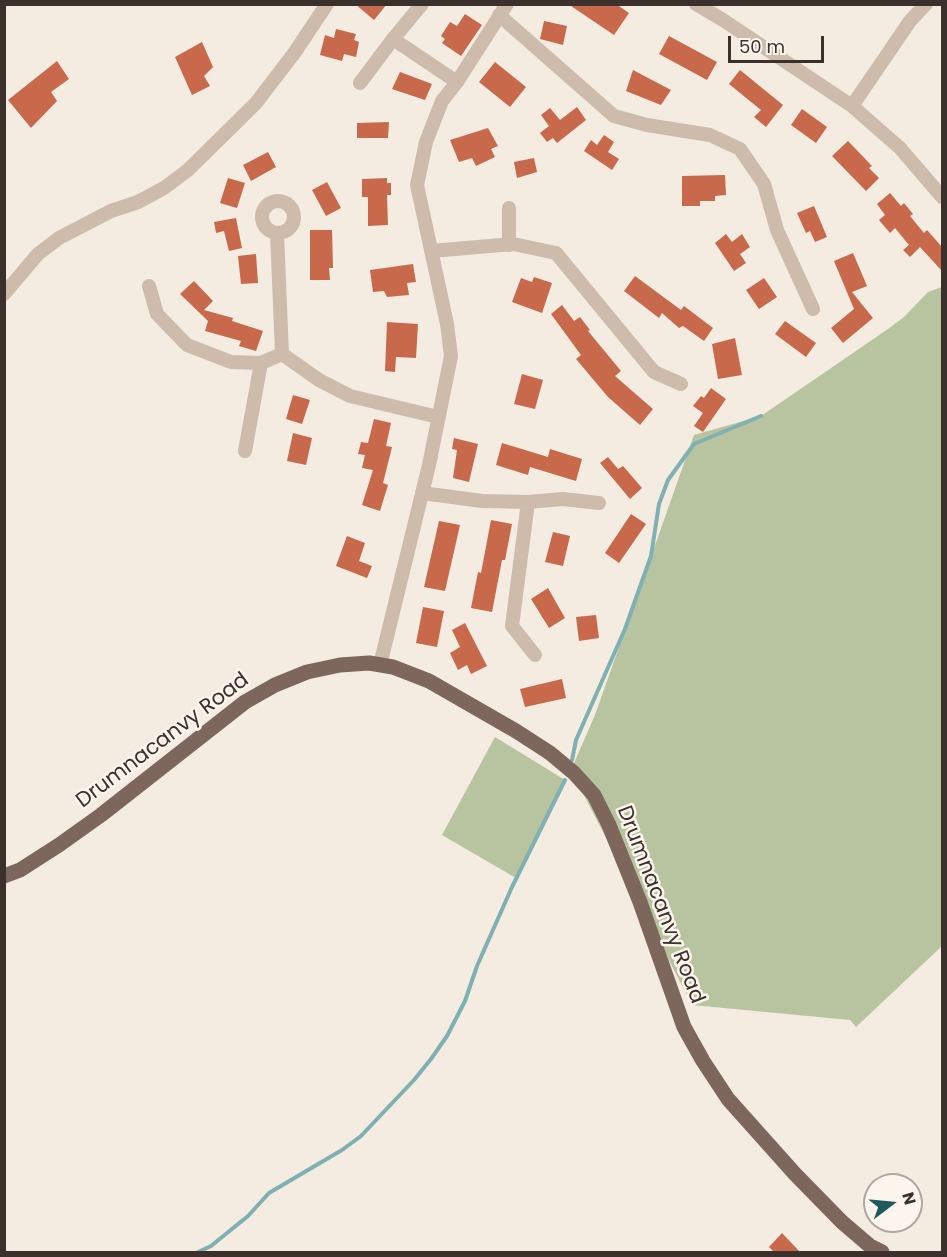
<!DOCTYPE html>
<style>
body{margin:0}
#map{position:relative;width:947px;height:1257px;overflow:hidden;background:#f4ebe1;font-family:Poppins,sans-serif}
canvas{display:block}
.frame{position:absolute;inset:0;border:6px solid #3b302b;pointer-events:none}
.north{position:absolute;left:863px;top:1173px;width:60px;height:60px;box-sizing:border-box;background:#fbf5ee;border:2px solid #aea6a0;border-radius:50%;rotate:74deg;font-size:16px;font-weight:700;line-height:24px;text-align:center;color:#3b302b}
.north::after{content:'';display:block;margin:auto;width:21px;height:27px;background:#1f5a5e;clip-path:polygon(50% 0,100% 100%,50% 72%,0 100%)}
.scale{position:absolute;left:728px;top:36px;width:96px;height:27px;box-sizing:border-box;border:3px solid #3b302b;border-top:0;padding-left:8px;font-size:18px;line-height:21px;white-space:nowrap;color:#3b302b;-webkit-text-stroke:4px #fbf5ee;paint-order:stroke}
</style>
<div id="map">
<canvas width="947" height="1257"></canvas>
<div class="frame"></div>
<div class="north">N</div>
<div class="scale">50 m</div>
</div>
<script>
const c = document.querySelector('canvas').getContext('2d');
c.lineJoin = 'round';
function fill(path, color) {
  c.fillStyle = color;
  c.fill(path, 'evenodd');
}
function toPath(rows) {
  const path = new Path2D();
  for (const r of rows) {
    if (r.length === 3) {
      path.moveTo(r[0] + r[2], r[1]);
      path.arc(r[0], r[1], r[2], 0, 2 * Math.PI);
      continue;
    }
    path.moveTo(r[0], r[1]);
    for (let i = 2; i < r.length; i += 2) path.lineTo(r[i], r[i + 1]);
  }
  return path;
}
function stroke(path, color, width, dash) {
  c.strokeStyle = color;
  c.lineWidth = width;
  c.lineCap = dash ? 'butt' : 'round';
  c.setLineDash(dash || []);
  c.stroke(path);
}
function write(font, color, halo, rows, align = 'center') {
  c.font = font + ' Poppins,sans-serif';
  c.lineWidth = 5;
  c.setLineDash([]);
  c.textBaseline = 'middle';
  c.strokeStyle = halo;
  c.fillStyle = color;
  for (const [text, x, y, turn = 0] of rows) {
    c.save();
    c.translate(x, y);
    c.rotate((+turn || 0) * Math.PI / 180);
    c.textAlign = isNaN(turn) ? turn : align;
    if (halo) c.strokeText(text, 0, 0);
    c.fillText(text, 0, 0);
    c.restore();
  }
}
fill(toPath([
 [942,287,942,946,856,1027,850,1020,692,1005,571,770,595,715,694,435,761,416,888,329,904,317,928,292],
 [495,737,565,780,516,878,442,835]
]), '#b8c4a0');
stroke(toPath([
 [572,760,576,740,625,629,651,556,659,504,668,480,694,444,761,416],
 [198,1252,211,1246,248,1216,269,1193,342,1150,361,1136,414,1080,431,1059,447,1036,465,1001,477,966,512,887,565,780]
]), '#7fb0b2', 4);
fill(toPath([
 [355,4,387,4,374,20],
 [568,4,616,4,629,13,614,35],
 [465,14,482,25,461,56,442,43,445,39,441,36,450,22,457,26],
 [544,21,567,26,563,45,540,39],
 [336,29,356,34,354,40,359,42,356,57,344,54,342,61,320,55,325,35,334,38],
 [669,36,717,62,707,80,659,54],
 [202,42,213,67,204,76,210,86,192,95,175,57],
 [57,61,69,79,51,92,57,101,31,128,8,100],
 [495,62,526,87,510,107,479,82],
 [633,70,671,90,661,105,626,91],
 [740,70,783,105,766,127,754,117,761,110,729,84],
 [400,72,432,84,425,100,392,89],
 [577,107,586,120,557,143,553,138,547,142,540,133,549,126,541,115,550,108,560,120],
 [802,109,827,127,816,143,791,125],
 [389,122,388,138,357,138,357,123],
 [488,128,498,146,491,149,495,157,476,166,472,158,459,162,450,140],
 [604,135,614,142,608,152,619,159,612,170,584,151,591,140,597,145],
 [848,141,872,166,869,168,879,178,866,191,832,156],
 [268,152,276,167,251,181,243,165],
 [534,158,537,172,517,178,514,162],
 [725,175,726,195,715,196,715,201,700,201,700,206,682,206,682,176],
 [228,178,245,183,237,208,220,203],
 [387,178,387,183,391,183,391,195,387,195,388,225,368,226,368,197,362,197,362,179],
 [327,182,341,208,326,216,312,190],
 [890,193,901,206,904,203,913,214,910,216,924,233,927,230,942,247,942,271,920,247,910,257,903,250,909,245,895,228,890,233,879,220,885,215,877,204],
 [814,206,827,237,815,242,810,231,806,233,797,213],
 [236,218,242,248,229,251,224,231,216,233,214,222],
 [310,230,332,230,333,268,329,268,330,280,310,280],
 [726,234,732,242,742,234,750,247,740,254,746,263,734,271,715,243],
 [853,253,867,286,852,292,873,318,843,343,831,328,854,309,834,261],
 [256,254,258,283,241,284,238,256],
 [413,264,416,282,407,283,409,295,387,297,384,291,373,292,370,270],
 [635,276,681,310,684,306,713,328,704,341,683,326,679,328,662,313,659,318,624,291],
 [534,277,552,283,542,313,512,302,521,278,532,282],
 [764,278,777,297,759,309,746,290],
 [194,281,213,301,204,310,233,318,232,321,263,331,256,351,239,346,241,341,205,331,208,321,180,294],
 [562,305,574,321,580,317,590,330,588,331,621,371,615,376,653,409,640,425,608,397,576,359,581,355,551,314],
 [785,321,816,343,806,357,775,334],
 [387,322,418,324,416,358,396,357,395,372,385,371],
 [735,338,742,375,718,379,712,344],
 [522,374,543,380,535,409,514,404],
 [711,388,726,399,703,432,694,426,703,413,693,406,701,396,704,398],
 [293,395,310,400,302,424,286,419],
 [374,419,391,423,386,446,392,447,383,483,388,485,380,511,362,505,373,470,362,468,365,455,358,454,361,442,368,443],
 [293,433,312,438,306,465,287,461],
 [454,438,478,444,469,482,453,478,457,450,452,449],
 [502,443,548,457,550,449,582,459,576,481,530,467,528,475,496,465],
 [608,457,618,469,623,466,642,488,630,499,600,463],
 [631,514,646,524,619,563,605,553],
 [491,520,512,524,505,560,502,560,492,612,471,608,478,572,481,573],
 [439,521,460,525,445,591,424,587],
 [553,532,570,536,563,566,545,562],
 [347,536,365,543,359,561,372,566,367,578,336,566],
 [548,588,565,618,549,628,531,599],
 [423,607,444,611,437,647,416,643],
 [596,615,599,638,579,641,576,617],
 [465,623,487,666,471,674,467,665,458,670,450,653,460,647,452,630],
 [562,679,566,698,525,707,520,689],
 [782,1233,800,1252,774,1252,769,1247]
]), '#c8694b');
stroke(toPath([
 [696,4,723,20,852,106,900,148,942,197],
 [499,15,614,116,647,125,710,135,740,149,764,184,777,230,813,309],
 [393,39,457,82],
 [360,83,393,39,422,4],
 [852,106,910,21,926,4],
 [278,217,16],
 [277,233,282,354],
 [509,245,509,208],
 [431,251,513,244,556,253,654,372,681,384],
 [149,286,157,314,187,345,231,362,261,363,282,354,319,380,350,396,438,417],
 [4,294,38,254,59,238,111,211,138,202,164,188,188,170,256,103,295,52,327,4],
 [245,451,261,363],
 [422,493,482,501,528,502,563,499,599,503],
 [528,502,512,626,535,655],
 [380,665,429,465,451,356,447,324,417,185,426,142,442,101,457,82,507,4]
]), '#cdbbac', 14);
stroke(toPath([
 [4,876,20,870,59,845,101,815,245,702,275,685,307,672,340,665,369,663,393,667,429,681,516,731,550,753,574,773,594,795,609,825,640,902,684,1027,703,1061,728,1099,795,1174,842,1222,870,1246,882,1252]
]), '#7d675c', 15);
write('21px', '#3b302b', '#fbf5ee', [
 ["Drumnacanvy Road",163,741,-37],
 ["Drumnacanvy Road",660,905,69]
]);
</script>
